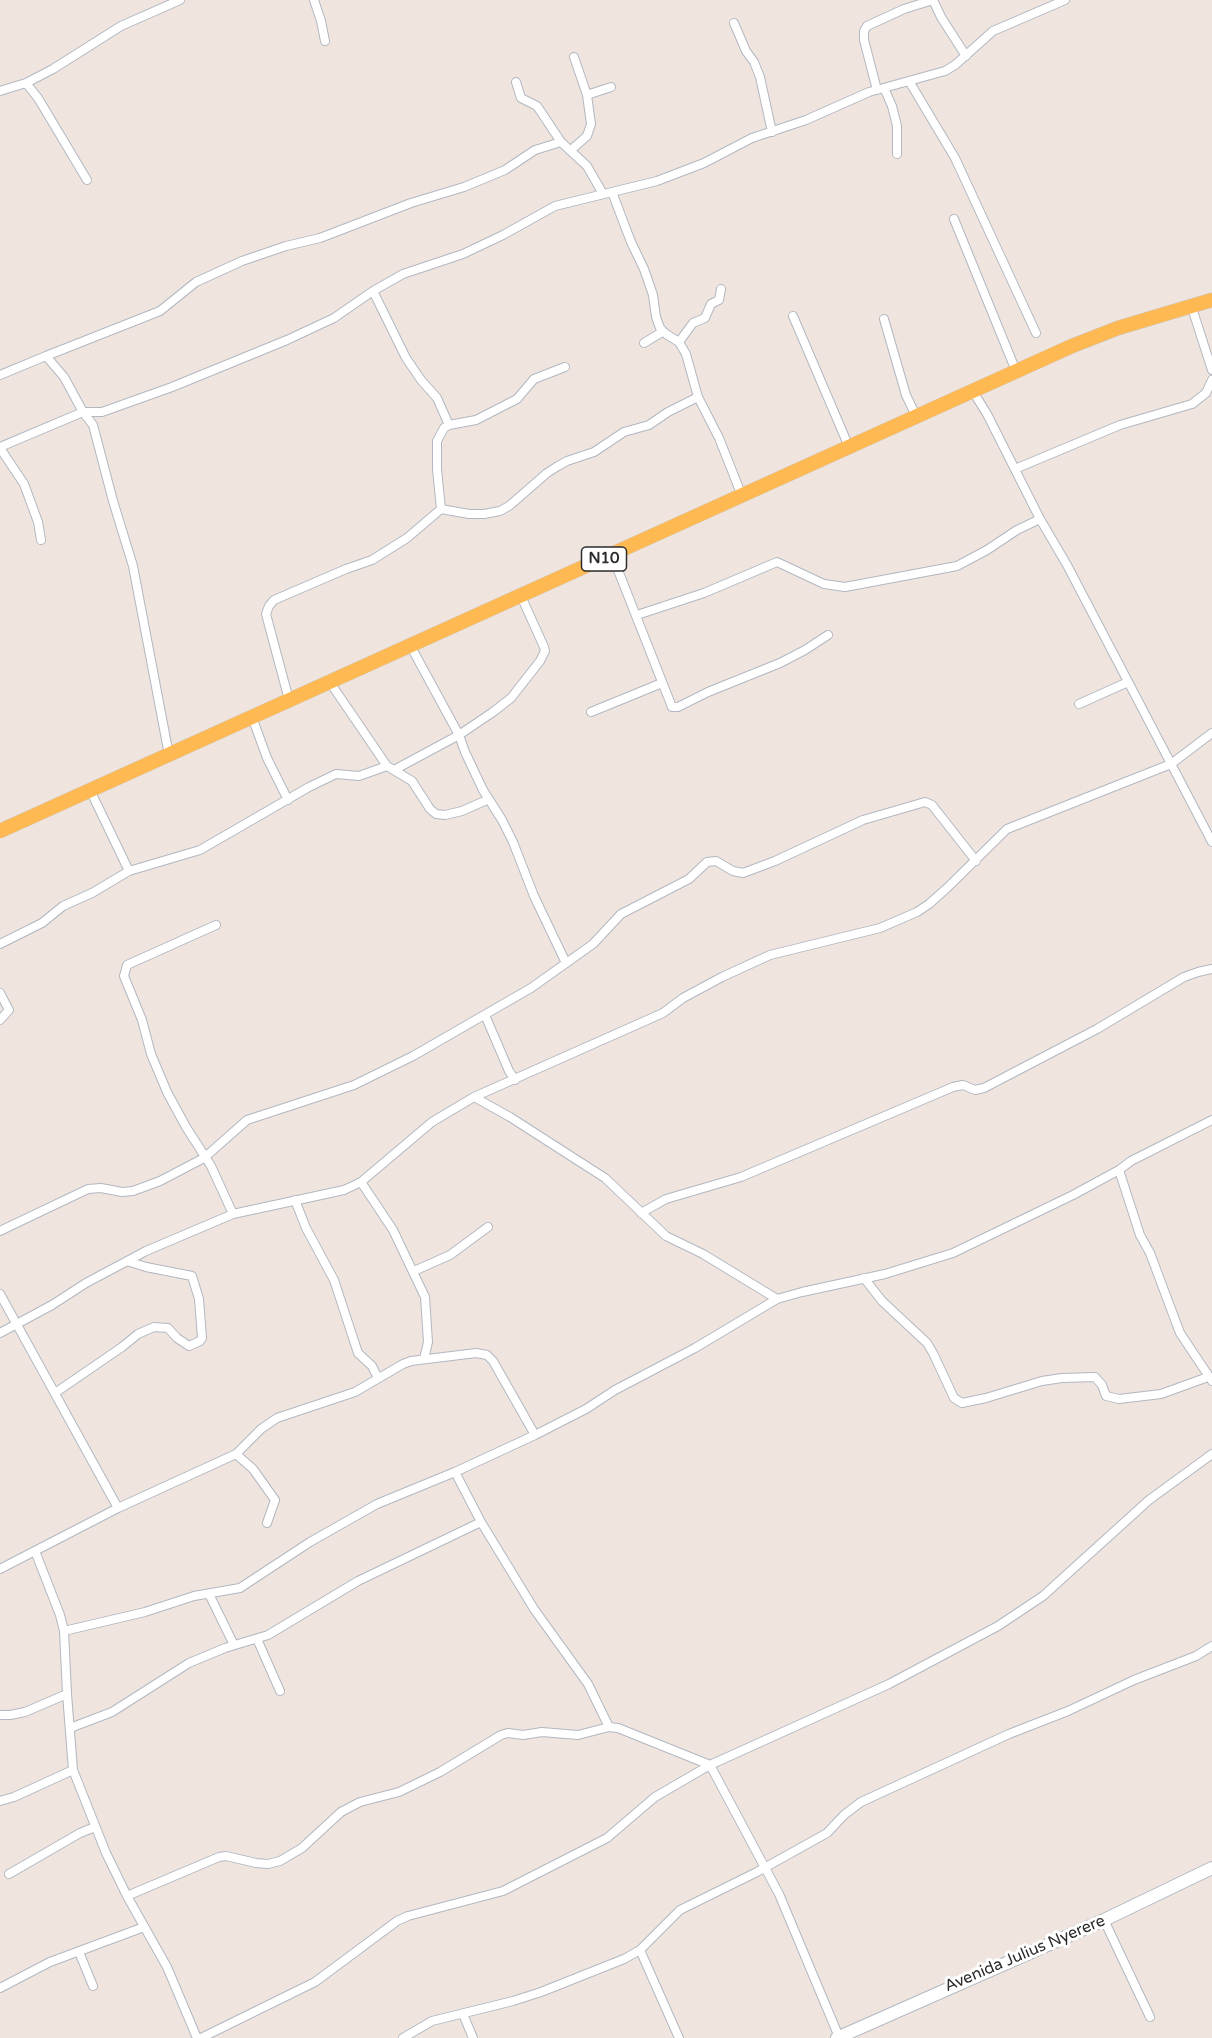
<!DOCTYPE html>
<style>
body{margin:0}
canvas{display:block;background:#efe5de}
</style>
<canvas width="1212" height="2038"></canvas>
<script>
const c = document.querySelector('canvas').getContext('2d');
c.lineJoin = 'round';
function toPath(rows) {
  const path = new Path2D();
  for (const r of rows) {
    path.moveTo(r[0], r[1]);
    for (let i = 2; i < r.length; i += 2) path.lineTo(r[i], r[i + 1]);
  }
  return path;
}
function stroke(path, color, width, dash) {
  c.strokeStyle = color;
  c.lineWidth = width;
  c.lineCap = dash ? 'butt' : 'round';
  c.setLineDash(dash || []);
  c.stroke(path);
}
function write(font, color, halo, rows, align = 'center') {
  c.font = font + ' "Varela Round",sans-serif';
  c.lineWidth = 6;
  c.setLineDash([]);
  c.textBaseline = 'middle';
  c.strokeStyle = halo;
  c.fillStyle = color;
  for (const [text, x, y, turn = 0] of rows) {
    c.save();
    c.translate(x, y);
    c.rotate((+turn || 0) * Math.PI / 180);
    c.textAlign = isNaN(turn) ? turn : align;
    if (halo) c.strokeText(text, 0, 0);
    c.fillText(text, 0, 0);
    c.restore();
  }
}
const street = toPath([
 [314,0,321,21,325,41],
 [933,0,941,17,966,56],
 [734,23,746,51,754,62,760,77,772,132],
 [909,81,955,158,1036,333],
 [516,82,521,98,537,106,561,142,587,166,603,194],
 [26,83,38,98,87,180],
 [884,88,892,106,897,126,897,154],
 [877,90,864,40,864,31,867,26,904,9,933,0],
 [0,91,26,83,53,69,121,26,180,0],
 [587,95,611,87],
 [571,150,587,136,591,124,587,95,574,57],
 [612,192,631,242,644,269,653,295,656,317,660,328,666,334,679,342,686,354,698,397,719,438,742,496],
 [954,219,1016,371],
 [373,291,406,358,421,380,437,398,449,425,444,428,437,441,437,469,441,509],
 [1191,305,1212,370],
 [793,316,849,447],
 [884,319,906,395,916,416],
 [679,342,693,323,705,318,711,304,719,300,721,289],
 [644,343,662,332],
 [46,356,160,311,196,282,242,261,286,246,320,238,411,203,464,187,505,170,535,150,561,142],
 [0,375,46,356,64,377,83,412,93,425,113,501,133,566,169,755],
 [972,390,987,414,1040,519,1067,565,1212,842],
 [449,425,476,420,517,399,534,379,565,367],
 [0,447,83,412,102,412,172,387,287,340,334,318,373,291,403,274,463,254,503,235,555,206,657,181,704,163,752,138,806,120,869,92,945,71,955,65,993,31,1065,0],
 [0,448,24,484,38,522,41,540],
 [1015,469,1120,425,1192,404,1206,393,1212,380],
 [612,555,672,707,678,707,708,692,780,663,805,650,828,635],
 [637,615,704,593,777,562,824,584,845,587,957,566,987,550,1017,530,1040,519],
 [410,645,459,735,465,752,483,790,502,820,513,842,534,896,566,963],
 [329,681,387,766,412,781,430,809,436,814,445,815,462,811,489,799],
 [289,700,266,614,269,606,274,600,346,569,372,560,407,538,441,509,469,514,484,514,500,511,509,506,547,473,558,466,567,461,594,452,624,432,649,425,668,412,698,397],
 [1079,704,1128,682],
 [591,712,662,683],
 [252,717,267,758,288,800],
 [394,770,459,735,493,712,511,698,540,661,545,651,544,647,521,596],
 [90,790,129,871,200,850,309,787,336,774,359,776,387,766],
 [216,925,127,965,124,976,142,1020,151,1054,167,1092,186,1127,211,1166,233,1214],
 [0,944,42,923,63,906,92,893,129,871],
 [0,993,9,1010,0,1020],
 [485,1015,509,1071,515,1080],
 [474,1097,510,1117,605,1178,666,1236,703,1254,777,1299],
 [1119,1170,1140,1235,1150,1253,1180,1333,1212,1381],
 [361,1182,393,1230,425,1297,428,1342,424,1359],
 [295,1200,306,1228,334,1280,358,1353,372,1366,378,1378],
 [641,1213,666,1199,741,1177,953,1087,963,1085,975,1090,984,1088,1097,1029,1184,977,1198,972,1212,969],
 [0,1231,88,1189,101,1188,122,1192,133,1191,160,1181,204,1158,247,1120,354,1085,413,1056,531,988,593,944,621,914,689,879,707,862,716,861,733,871,743,873,775,861,863,820,925,802,932,805,976,861],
 [414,1271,450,1255,488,1227],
 [864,1278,882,1301,927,1343,933,1353,954,1398,962,1403,986,1398,1042,1381,1062,1378,1095,1377,1102,1385,1106,1396,1119,1399,1161,1394,1208,1377],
 [0,1294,118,1508],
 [0,1333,52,1305,86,1283,146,1251,233,1214,344,1190,361,1182,432,1122,474,1097,663,1013,683,998,722,977,770,955,880,928,917,912,929,904,947,888,1007,829,1171,764,1212,733],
 [55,1393,122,1347,138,1334,154,1327,168,1328,177,1338,189,1346,200,1341,202,1338,199,1299,192,1276,146,1267,127,1261],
 [236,1454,253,1469,275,1500,267,1523],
 [455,1472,481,1522,534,1609,588,1684,609,1727],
 [35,1551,60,1615,64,1631,67,1694,73,1770,106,1853,127,1896,167,1967,197,2038],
 [0,1569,118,1508,236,1454,261,1429,277,1418,355,1392,403,1364,411,1361,476,1353,487,1355,493,1361,535,1435,586,1409,615,1390,695,1348,777,1299,802,1292,885,1274,953,1253,1073,1195,1119,1170,1131,1161,1212,1120],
 [209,1594,234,1645],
 [64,1631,145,1612,194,1596,240,1588,310,1542,377,1504,455,1472,535,1435],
 [257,1639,280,1691],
 [0,1715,10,1715,25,1712,67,1694],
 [70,1728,112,1712,189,1663,225,1648,268,1635,358,1581,481,1522],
 [0,1801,14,1797,73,1770],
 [9,1874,80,1833,95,1827],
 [127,1896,219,1857,226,1856,256,1863,268,1864,280,1861,302,1848,341,1812,360,1802,399,1792,440,1772,501,1735,508,1733,523,1735,542,1732,578,1735,609,1727,618,1728,710,1765,779,1894,839,2037],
 [1104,1920,1150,2017],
 [640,1950,680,1910,757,1872,827,1833,844,1815,861,1802,1009,1734,1068,1711,1134,1680,1196,1656,1212,1646],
 [79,1952,93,1986],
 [0,1988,50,1962,144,1927],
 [463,2014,473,2038],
 [201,2038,315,1982,397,1921,408,1916,503,1891,607,1838,655,1797,710,1765,889,1684,998,1626,1043,1596,1149,1500,1212,1454],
 [403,2038,432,2021,513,2001,541,1992,624,1959,640,1950,679,2038]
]);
const secondary = toPath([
 [837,2038,1104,1920,1212,1868]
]);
const primary = toPath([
 [0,831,1072,346,1118,328,1212,300]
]);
stroke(street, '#b2b7c1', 10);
stroke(secondary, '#b2b7c1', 14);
stroke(primary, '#c8c8c8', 15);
stroke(street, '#fff', 8);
stroke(secondary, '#fff', 12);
stroke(primary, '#feb953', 14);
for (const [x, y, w] of [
 [604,559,45]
]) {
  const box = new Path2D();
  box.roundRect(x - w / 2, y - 12, w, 24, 4.5);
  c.fillStyle = '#fff';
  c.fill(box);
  stroke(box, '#2c2c2c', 1.5);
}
write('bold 15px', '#2c2c2c', null, [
 ["N10",604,559]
]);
write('16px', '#2c2c2c', '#fff', [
 ["Avenida Julius Nyerere",1025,1954,-23]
]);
</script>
